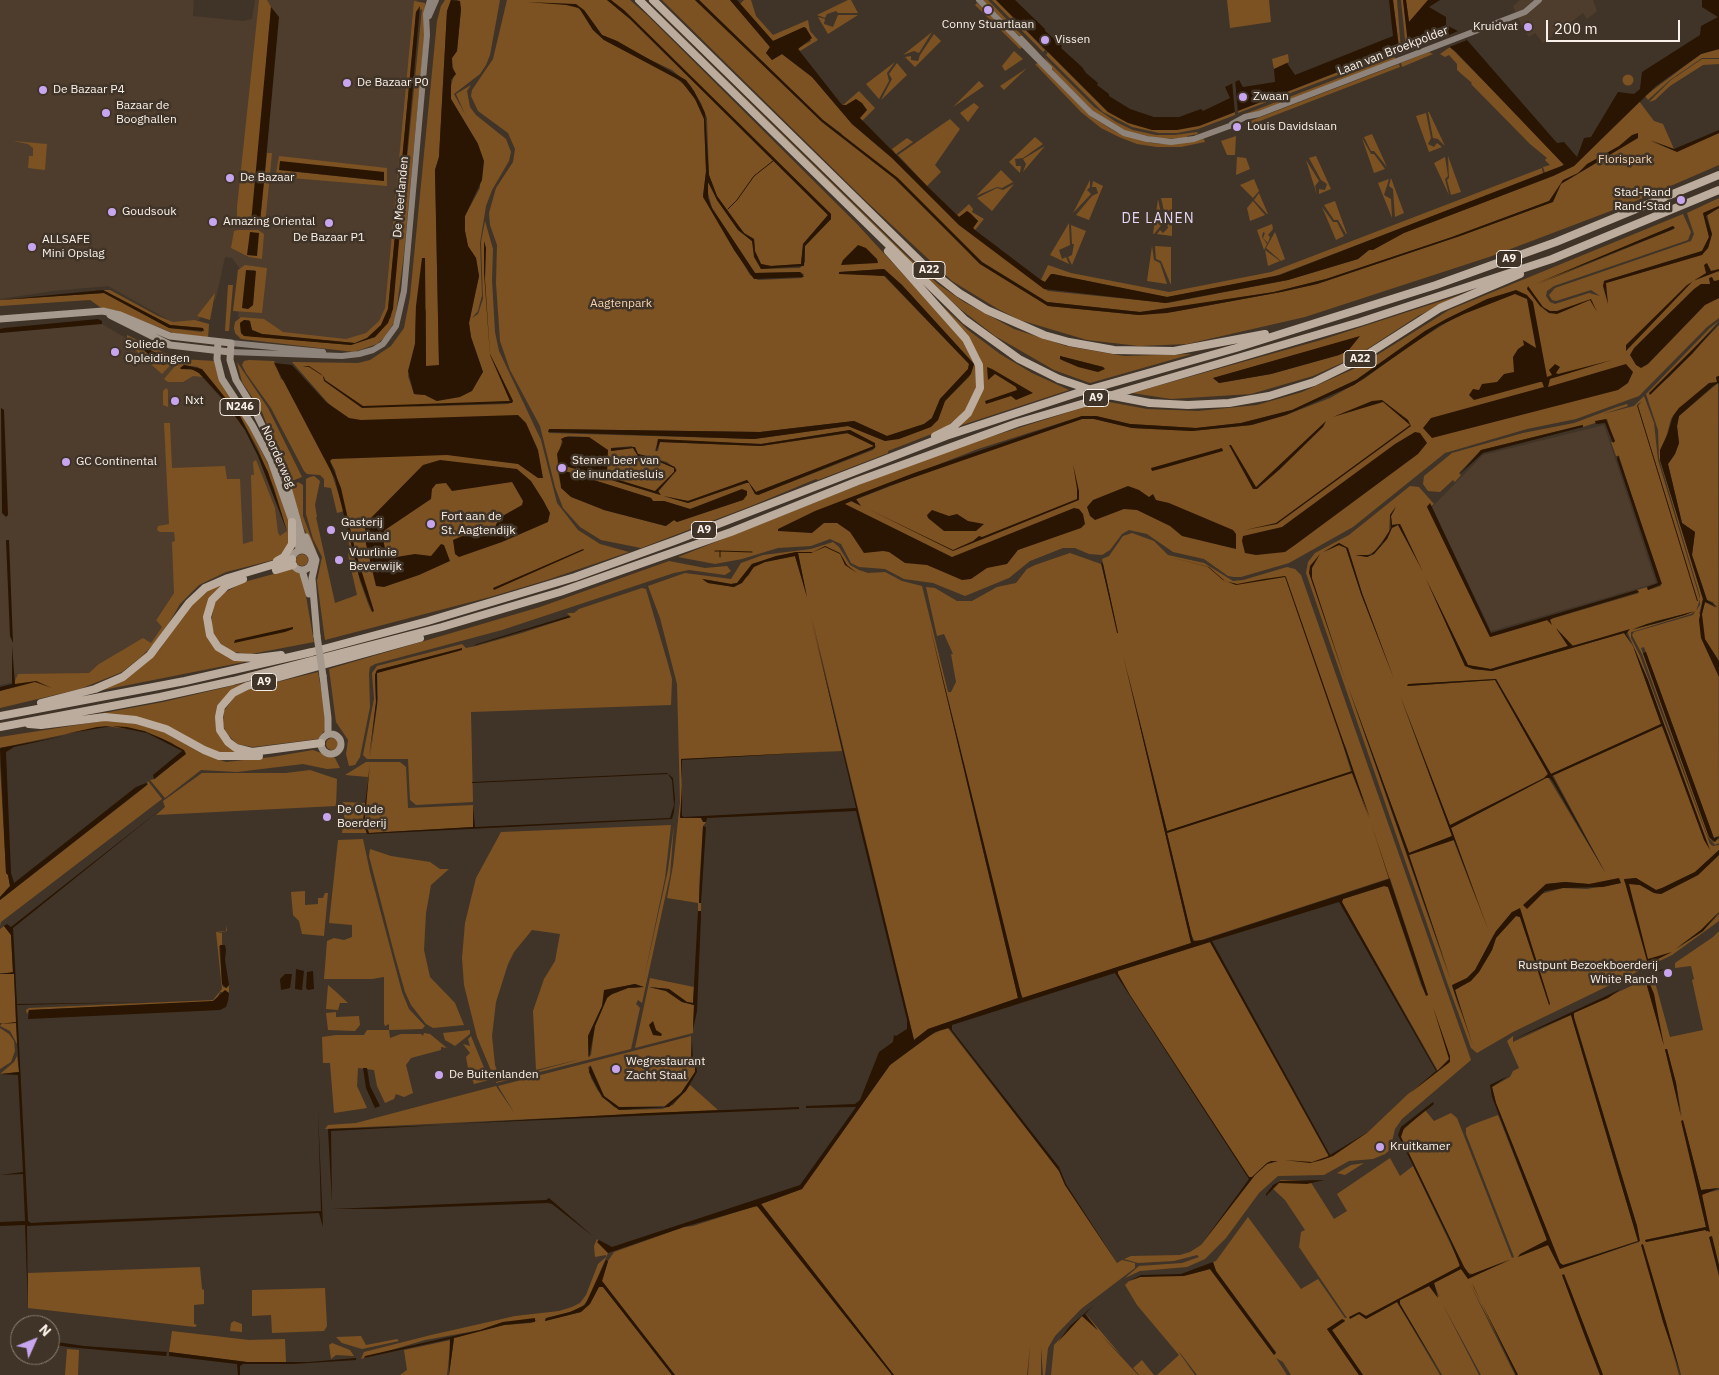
<!DOCTYPE html>
<style>
body{margin:0}
#map{position:relative;width:1719px;height:1375px;overflow:hidden;background:#403428;font-family:"IBM Plex Sans",sans-serif}
canvas{display:block}
.north{position:absolute;left:10px;top:1315px;width:50px;height:50px;box-sizing:border-box;background:#403428;border:1px solid #8a8075;border-radius:50%;rotate:46deg;font-size:14px;font-weight:700;line-height:20px;text-align:center;color:#f9f1e9}
.north::after{content:'';display:block;margin:auto;width:18px;height:22px;background:#c7a6ef;clip-path:polygon(50% 0,100% 100%,50% 72%,0 100%)}
.scale{position:absolute;left:1546px;top:20px;width:134px;height:22px;box-sizing:border-box;border:2px solid #f9f1e9;border-top:0;padding-left:6px;font-size:15px;line-height:18px;white-space:nowrap;color:#f9f1e9;-webkit-text-stroke:4px #403428;paint-order:stroke}
</style>
<div id="map">
<canvas width="1719" height="1375"></canvas>
<div class="north">N</div>
<div class="scale">200 m</div>
</div>
<script>
const c = document.querySelector('canvas').getContext('2d');
c.lineJoin = 'round';
function fill(path, color) {
  c.fillStyle = color;
  c.fill(path, 'evenodd');
}
function toPath(rows) {
  const path = new Path2D();
  for (const r of rows) {
    if (r.length === 3) {
      path.moveTo(r[0] + r[2], r[1]);
      path.arc(r[0], r[1], r[2], 0, 2 * Math.PI);
      continue;
    }
    path.moveTo(r[0], r[1]);
    for (let i = 2; i < r.length; i += 2) path.lineTo(r[i], r[i + 1]);
  }
  return path;
}
function stroke(path, color, width, dash) {
  c.strokeStyle = color;
  c.lineWidth = width;
  c.lineCap = dash ? 'butt' : 'round';
  c.setLineDash(dash || []);
  c.stroke(path);
}
function write(font, color, halo, rows, align = 'center') {
  c.font = font + ' "IBM Plex Sans",sans-serif';
  c.lineWidth = 5;
  c.setLineDash([]);
  c.textBaseline = 'middle';
  c.strokeStyle = halo;
  c.fillStyle = color;
  for (const [text, x, y, turn = 0] of rows) {
    c.save();
    c.translate(x, y);
    c.rotate((+turn || 0) * Math.PI / 180);
    c.textAlign = isNaN(turn) ? turn : align;
    if (halo) c.strokeText(text, 0, 0);
    c.fillText(text, 0, 0);
    c.restore();
  }
}
fill(toPath([
 [0,0,194,0,193,16,243,21,252,19,255,0,417,0,388,309,383,329,362,346,277,337,254,324,254,318,238,317,240,269,232,258,225,257,216,298,199,320,176,324,108,286,53,291,0,299],
 [1520,0,1593,0,1597,11,1587,19,1583,13,1543,43,1535,33,1529,37,1522,27,1513,6],
 [94,324,102,324,179,369,199,373,232,411,245,430,258,456,287,531,283,535,174,593,156,619,162,627,151,643,126,648,89,673,39,677,0,685,0,333],
 [1604,425,1656,583,1491,631,1432,507,1483,455]
]), '#4e3d2c');
fill(toPath([
 [259,0,267,0,271,7,265,78,260,222,267,153,272,153,265,225,256,227,247,226,247,217,237,218,237,207],
 [445,0,451,0,447,11,439,157,435,170,439,366,426,366,426,310,416,306,415,344,408,376,414,394,425,395,437,401,483,372,471,337,469,323,479,276,476,258,468,246,465,231,465,216,480,188,478,144,451,99,450,90,454,75,452,58,457,51,461,9,458,0,500,0,490,55,486,65,480,74,454,94,465,114,456,94,471,85,467,91,470,107,476,115,506,139,511,152,509,161,492,190,486,206,480,243,482,295,478,311,472,318,478,314,483,299,481,242,485,221,493,249,492,280,495,332,499,351,541,440,557,503,578,530,600,544,629,552,547,580,490,597,325,640,317,581,322,557,313,539,306,514,306,479,310,477,314,476,320,481,315,505,317,517,316,517,335,603,357,595,349,560,348,553,351,551,347,537,349,535,360,581,371,612,335,470,330,461,330,468,344,511,337,513,331,488,324,487,324,479,320,475,307,474,304,471,271,408,246,373,242,365,244,361,249,360,274,361,281,379,335,411,292,362,358,363,370,360,391,346,404,328,410,297,437,21,441,6],
 [491,356,513,401,508,404,403,407,510,401],
 [507,0,607,0,630,19,828,215,803,244,801,264,771,266,761,264,755,251,754,239,745,234,738,226,717,196,709,175,707,118,701,103,690,85,672,70,634,52,617,41,602,35,584,10,574,6,581,10,593,30,604,40,671,74,688,88,701,109,704,119,706,172,703,195,750,275,758,280,802,278,804,274,800,272,755,273,712,208,707,189,709,180,717,200,738,230,752,241,761,269,800,268,805,262,805,246,831,219,831,214,611,0,630,0,647,15,857,224,966,343,976,365,977,386,965,412,942,430,888,451,888,453,818,480,816,479,751,506,641,548,601,540,580,527,563,508,555,487,540,426,510,370,500,341,496,283,497,245,490,225,489,213,496,188,513,162,515,149,508,133,478,111,471,96,472,90,493,59],
 [884,269,902,285,974,364,969,377,945,401,938,420,922,430,885,441,848,426,754,439,549,433,549,429,760,432,854,421,887,436,924,424,932,418,940,399,968,369,969,364,884,276,840,272],
 [850,430,876,446,873,450,758,495,755,494,749,483,746,483,688,503,664,496,688,501,747,480,756,492,874,446,850,433,761,446,660,442,658,451,655,451,658,440,761,444],
 [568,436,588,437,607,452,607,474,609,477,655,492,674,472,674,468,650,458,638,456,633,448,612,451,612,448,632,446,638,454,667,462,677,470,658,492,660,495,569,467,565,467,564,471,651,498,653,501,664,501,690,509,745,499,677,522,674,520,665,526,604,510,560,482,557,467,562,439],
 [645,0,907,256,938,284,964,302,1014,329,1066,346,1124,356,1192,354,1090,383,1054,370,995,336,959,308,912,263],
 [1060,356,1103,367,1104,368,1095,371,1066,362,1060,359],
 [662,0,695,0,822,122,840,136,842,134,823,120,699,0,730,0,770,47,766,53,772,60,782,54,812,77,852,124,892,158,959,225,1048,291,1168,303,1288,280,1358,259,1369,250,1403,233,1553,176,1574,166,1639,101,1654,121,1663,124,1674,149,1650,141,1675,151,1719,133,1719,165,1629,204,1492,256,1305,317,1187,344,1139,346,1087,340,1020,320,998,309,952,281,867,202],
 [1549,201,1552,202,1460,236,1317,284,1281,292,1178,311,1139,315,1048,306,980,264,971,255,973,254,982,262,1047,302,1140,312,1169,309,1274,292,1326,279,1452,237],
 [744,0,751,0,756,16,773,35,808,20,810,31,818,40,800,51,798,48,811,41,804,27,773,41,740,4],
 [848,0,851,0,858,13,838,13,836,11,827,14,825,18,817,15],
 [983,0,988,0,1040,54,1015,32],
 [992,0,996,0,1045,50,1043,52],
 [1227,0,1269,0,1271,22,1230,28],
 [1393,0,1397,0,1401,51,1238,113,1238,111,1395,50,1399,47],
 [1401,0,1403,0,1409,44,1434,36,1438,40,1429,40,1406,49],
 [1406,0,1428,0,1409,22],
 [414,1,425,3,424,38,404,254,395,321,385,337,377,344,354,352,241,339,235,333,234,328,235,322,241,317,264,319,283,332,346,339,366,333,379,321,385,308],
 [422,9,391,317,375,337,351,345,249,336,241,333,240,323,244,320,249,320,252,330,262,334,355,343,367,338,381,325,388,309,416,12],
 [977,3,987,12,1022,47,1020,49,975,5],
 [838,15,858,15,828,34,818,17,825,19,824,24,833,27],
 [932,32,919,53,914,51,903,55],
 [934,34,941,41,915,67,905,57,911,56,911,60,918,61,920,55],
 [1450,47,1562,160,1564,164,1561,167,1545,173,1543,167,1550,165,1545,160,1547,158,1530,144,1471,84,1472,83,1457,70,1457,64,1449,55,1445,57,1440,54],
 [1719,49,1719,58,1702,58,1670,80,1648,100,1645,96,1701,54],
 [1014,51,1023,59,1005,71,1002,66],
 [1048,52,1108,112,1199,126,1235,112,1235,115,1198,129,1177,133,1159,133,1132,127,1103,112,1046,55],
 [1429,52,1433,54,1402,67,1401,63],
 [1288,54,1289,62,1274,69,1272,59],
 [1044,57,1094,107,1116,122,1133,130,1156,135,1175,135,1197,132,1198,134,1187,136,1187,138,1161,139,1126,131,1097,115,1057,76],
 [1394,57,1397,60,1262,111,1242,115],
 [1702,59,1719,59,1719,64,1703,65,1670,86,1655,100,1649,102,1671,80],
 [895,62,887,73,889,81,879,99,866,84],
 [897,63,907,75,881,100,892,79,889,74],
 [1039,63,1092,117,1116,132,1151,143,1164,144,1204,139,1205,142,1181,147,1157,147,1137,144,1119,137,1101,128,1081,112,1035,64],
 [1399,64,1400,67,1247,126,1245,123],
 [1027,68,1004,90,1000,86],
 [1628,80,5.5],
 [979,81,984,86,953,107],
 [859,91,875,108,862,121,860,118,856,99,846,106,843,105],
 [974,103,979,107,968,122,960,113],
 [1428,112,1429,112,1445,146,1438,139,1433,138],
 [1426,113,1431,138,1428,144,1434,147,1437,143,1442,147,1429,152,1416,116],
 [950,119,960,129,935,165,941,172,927,186,898,155],
 [1372,134,1387,167,1374,151,1371,151,1364,137],
 [1236,136,1235,155,1227,155,1221,141],
 [1035,137,1043,144,1023,158,1015,159,1016,166,1021,166,1020,173,1009,162],
 [907,138,913,142,896,154,892,149],
 [1362,138,1371,154,1374,154,1385,169,1374,173],
 [13,141,47,144,45,170,28,168,29,156,33,156,33,148,28,144],
 [1045,146,1023,172,1026,164,1023,159],
 [279,156,387,168,387,186,279,177,276,173],
 [279,170,384,172,383,181],
 [1316,156,1331,189,1319,194,1319,189,1325,190,1327,184,1321,180,1309,158],
 [1448,156,1461,192,1451,195,1447,180,1449,178],
 [1237,157,1246,158,1250,169,1236,175],
 [1445,157,1448,176,1445,179,1449,195,1434,163],
 [1306,160,1319,181,1315,186,1317,195],
 [1542,168,1543,174,1273,277,1167,297,1053,274,1050,275,1045,282,1041,280,1048,265,1071,273,1169,292,1271,272],
 [1001,170,1013,182,1002,188,997,187,976,196],
 [1391,178,1404,213,1395,217,1393,189,1389,186],
 [1254,179,1259,191,1253,198,1240,185],
 [1389,179,1384,195,1391,199,1392,218,1378,183],
 [1090,180,1090,187,1087,190,1091,194,1073,213],
 [1093,181,1103,186,1089,220,1076,215,1092,196,1098,193,1096,187,1092,187],
 [1014,184,992,211,977,198,997,188,1003,190],
 [1259,193,1268,214,1267,214,1254,200],
 [1161,198,1172,198,1172,236,1157,234,1160,230,1163,233,1168,228],
 [1719,198,1719,206,1703,213,1709,237,1702,251,1604,281,1606,295,1606,283,1697,256,1708,248,1712,234,1707,214,1719,208,1719,318,1707,327,1639,396,1576,419,1527,429,1445,453,1353,527,1289,563,1241,577,1234,577,1228,576,1204,559,1173,552,1147,534,1129,530,1122,534,1110,550,1102,555,1089,554,1075,548,1063,548,1030,561,1009,578,965,596,933,583,904,579,885,569,859,567,851,563,841,544,830,539,811,546,778,548,742,559,715,564,678,557,889,473,971,443,1104,401,1147,409,1198,411,1257,405,1302,392,1358,367,1449,310,1683,214,1691,232,1688,240,1554,286,1547,291,1546,296,1550,302,1555,304,1589,293,1600,296,1591,290,1556,301,1552,300,1549,295,1555,288,1691,241,1694,234,1687,213],
 [1673,226,1674,229,1536,285,1596,259],
 [1473,306,1409,346,1364,379,1330,398,1286,415,1252,425,1192,431,1132,428,1094,419,1082,419,945,465,847,503,826,508,978,449,1082,416,1096,416,1130,424,1196,428,1241,423,1292,410,1356,380,1425,331],
 [1158,199,1163,223,1154,234,1153,234],
 [1253,201,1265,215,1250,221,1247,208],
 [1335,201,1347,234,1346,234,1338,220,1334,220,1324,205],
 [969,204,973,209,972,212,984,219,975,230,973,228,978,221,970,213,959,217,957,215],
 [1322,207,1333,222,1337,222,1344,236,1336,240],
 [1069,223,1070,245,1059,250,1062,259,1066,257,1069,264,1050,255],
 [1272,224,1273,229,1268,235,1270,237,1268,243,1263,238,1265,233,1263,232,1262,237,1267,244,1264,250,1257,230],
 [1071,225,1086,231,1072,265,1068,257,1072,255,1074,244,1072,244],
 [238,230,258,230,264,234,262,259,249,257,231,248,234,231],
 [1275,232,1285,259,1281,261,1266,248],
 [1152,246,1154,260,1160,263,1167,284,1147,281],
 [1155,246,1171,247,1171,285,1161,261,1156,259],
 [1265,250,1280,261,1268,266],
 [245,265,267,268,262,313,233,311,238,270],
 [246,270,255,270,253,305,248,309],
 [228,285,233,285,229,331,225,331],
 [923,288,968,330,1000,354,1032,373,1069,390,959,426,972,412,981,392,980,358,966,335],
 [103,290,110,290,158,316,173,322,195,320,209,324,208,338,173,333,118,311,100,307,90,300,0,306,0,300,104,293,169,328,202,332,203,328,170,325],
 [215,293,210,320,197,316],
 [1460,295,1418,316,1355,357,1313,376,1251,394,1171,399,1132,393,1321,340],
 [1359,337,1339,355,1271,374,1219,383,1213,378],
 [1719,321,1669,376,1649,393,1669,377,1719,325,1719,376,1716,377,1717,382,1679,408,1671,419,1660,460,1703,599,1699,614,1702,614,1705,602,1716,608,1713,602,1707,600,1692,555,1695,532,1682,523,1668,464,1675,454,1679,443,1677,426,1679,416,1718,383,1719,836,1714,839,1644,647,1641,648,1709,837,1713,842,1719,839,1719,843,1715,845,1708,837,1642,654,1632,635,1634,632,1693,615,1700,605,1700,596,1659,458,1658,430,1646,394,1710,328],
 [127,335,165,353,178,357,162,374,127,343],
 [137,343,166,358,163,365,137,346],
 [181,359,215,361,223,385,243,414,271,470,289,521,291,535,287,549,277,559,226,572,199,585,180,604,161,637,141,657,122,672,80,689,0,708,0,691,12,687,18,674,89,673,99,664,143,638,151,643,162,627,156,620,174,593,172,542,175,541,174,532,160,532,157,530,158,526,169,524,164,423,170,423,172,468,225,466,227,479,240,479,243,544,253,541,251,475,254,475,253,462,256,460,275,508,278,533,280,536,287,531,274,488,258,449,240,416,221,393,198,367,184,365,181,369,195,370,203,377,193,376,183,382,168,382,164,379],
 [237,362,268,408,302,477,292,481,289,479,284,462,282,462,262,412,242,382],
 [166,388,168,390,168,407,163,405,163,391],
 [1644,396,1654,423,1658,460,1700,599,1696,611,1691,614,1635,631,1631,632,1631,638,1640,656,1710,844,1713,846,1719,845,1719,850,1695,872,1662,888,1656,890,1636,878,1624,880,1625,883,1640,885,1654,893,1661,894,1698,875,1719,855,1719,912,1701,930,1675,949,1703,931,1719,914,1719,921,1672,955,1513,1032,1477,1053,1471,1048,1448,985,1333,652,1306,573,1308,562,1315,553,1349,535,1410,486,1419,487,1434,504,1430,507,1427,505,1490,637,1639,593,1637,590,1647,587,1648,590,1661,586,1619,456,1616,456,1611,442,1614,442,1607,419,1583,427,1582,425,1481,450,1459,473,1461,475,1455,482,1453,480,1440,492,1428,491,1423,484,1424,476,1452,453,1523,433,1574,423,1617,407,1627,404,1628,406,1603,414,1634,406],
 [1642,401,1638,406,1698,601,1640,415,1637,405],
 [1396,508,1391,516,1392,525,1400,524,1417,559,1398,525,1392,527,1387,539,1374,554,1367,557,1357,555,1368,555,1375,551,1389,532,1390,515],
 [1339,543,1348,548,1362,593,1394,679,1361,594,1346,548,1339,545,1324,552],
 [1426,579,1468,665,1490,669,1568,646,1556,628,1571,646,1627,631,1648,680,1675,757,1662,726,1553,775,1606,874,1548,777,1451,828,1478,904,1453,839,1409,855,1450,979,1348,687,1409,853,1452,836,1400,696,1450,826,1544,778,1548,774,1495,680,1408,686,1411,684,1496,679,1551,774,1661,724,1633,646,1624,633,1492,671,1473,669,1465,666],
 [1693,612,1659,623,1632,629,1656,621],
 [1565,882,1589,884,1621,883,1587,889,1563,888,1541,894,1546,884],
 [1512,912,1521,913,1550,1004,1525,932,1520,917,1516,916,1496,938,1492,950,1479,972,1455,990,1461,1014,1452,986,1467,978,1475,970,1493,936],
 [298,482,303,485,303,516,317,553,304,529,291,488],
 [1132,533,1154,541,1168,555,1204,563,1233,581,1243,580,1287,567,1295,569,1301,575,1471,1060,1402,1119,1395,1129,1390,1150,1385,1154,1373,1159,1349,1161,1324,1175,1278,1176,1259,1193,1226,1238,1205,1259,1187,1267,1140,1271,1125,1278,1139,1266,1182,1263,1199,1257,1197,1255,1174,1261,1138,1263,1124,1259,1131,1256,1180,1255,1190,1252,1201,1245,1255,1175,1267,1164,1276,1161,1267,1163,1252,1177,1249,1177,1130,995,1118,974,1118,971,1210,942,1328,1155,1328,1158,1367,1133,1408,1094,1438,1071,1342,902,1343,899,1384,886,1388,887,1421,985,1426,995,1428,995,1390,878,1195,942,1191,934,1167,833,1352,773,1369,819,1346,748,1340,735,1351,772,1167,831,1127,670,1191,943,1023,998,1018,986,930,627,1018,998,928,1029,914,1040,812,618,842,751,681,759,682,802,680,818,701,818,706,822,703,826,699,887,699,902,701,903,701,911,698,911,698,903,667,898,673,866,680,802,677,684,660,618,648,586,685,573,731,579,741,563,763,555,811,549,833,542,839,547,850,565,859,570,868,573,885,572,902,581,922,586,948,692,951,692,956,682,951,654,953,654,944,634,937,636,926,587,935,588,957,601,972,601,997,587,1016,583,1027,569,1035,565,1070,553,1101,564,1118,633,1102,559,1109,556,1123,536],
 [796,552,804,553,798,553,807,597,795,556,765,562,753,567,749,575,734,587,708,583,703,579,731,584,737,583,752,564],
 [302,560,6],
 [669,561,705,568,727,566,731,571,725,575,689,570,674,573,502,630,375,664,370,667,369,673,370,707,360,757,355,765,349,766,346,754,348,740,336,722,329,669,540,607],
 [292,569,299,573,303,579,314,642,251,654,233,652,221,644,214,634,211,623,214,605,220,595,244,582],
 [241,577,207,607,214,645,254,660,98,691,133,673,147,662,160,649,185,610,204,591],
 [642,588,646,589,668,664,672,679,671,705,471,712,473,802,416,805,410,800,408,759,367,759,363,755,374,699,372,673,377,666,462,644,466,648,476,646,522,633,571,617,567,613,574,613,579,609],
 [462,650,377,673,378,699,370,758,376,702,375,675,377,670],
 [318,672,325,712,325,730,318,739,253,747,237,744,226,733,223,724,224,711,235,696,249,689],
 [244,683,244,685,226,697,220,733,248,752,218,753,167,728,82,717,163,702],
 [109,720,135,723,162,731,201,753,226,762,272,757,313,750,335,758,340,768,327,769,303,764,237,772,201,770,165,798,150,780,155,779,185,754,172,743,144,731,105,726,0,748,0,737],
 [332,744,6],
 [366,762,400,762,406,767,408,808,473,805,474,827,369,833,365,818,369,764,368,777,345,775],
 [0,766,6,873,8,875,10,886,0,897],
 [310,770,337,779,336,806,156,815,165,807,163,801,202,773,286,773],
 [148,781,162,799,1,922,0,926,0,900,146,786],
 [343,802,365,803,363,822,367,833,342,833,345,808,342,805],
 [671,825,665,878,643,983,668,870,674,825,670,875,642,1003,638,1000,636,1004,640,1008,631,1049,496,1083,496,1082,581,1059,536,1070,533,1011,544,979,555,961,560,934,532,930,514,952,508,964,496,1002,492,1036,495,1065,500,1079,495,1080,477,1037,464,985,462,958,465,923,476,878,501,832],
 [635,984,643,987,628,988,608,996,595,1026,591,1055,588,1057,588,1036,602,1006,604,997,611,989],
 [363,839,370,872,402,992,409,1009,425,1026,422,1029,389,1030,390,1038,401,1034,421,1034,423,1036,424,1033,430,1034,447,1048,441,1047,441,1050,411,1058,406,1065,413,1093,404,1097,396,1094,394,1099,385,1103,377,1086,374,1070,358,1068,357,1086,367,1108,334,1113,330,1063,323,1063,322,1037,336,1035,364,1035,367,1030,389,1030,389,1024,385,1026,384,1023,384,977,372,979,324,979,327,941,334,938,344,940,352,937,352,925,329,923,338,840],
 [370,849,391,856,430,862,440,869,449,869,431,885,426,913,424,950,430,977,455,1003,464,1025,433,1028,426,1024,411,1005,405,992,394,953,369,856],
 [305,891,305,905,318,904,318,898,323,898,325,893,328,893,324,936,302,934,299,921,293,915,291,892],
 [226,925,227,931,217,933,222,933,222,945,219,946,222,984,223,987,227,988,229,985,229,995,229,993,220,992,217,999,213,1001,207,1002,29,1010,27,1014,26,1010,29,1008,213,1000,222,989,216,932,226,931],
 [4,926,11,935,13,973,0,973,0,929],
 [1719,931,1719,1188,1701,1190,1683,1120,1706,1227,1645,1240,1646,1242,1705,1230,1707,1232,1702,1194,1719,1190,1719,1375,1681,1375,1643,1245,1679,1375,1603,1375,1570,1289,1562,1275,1600,1375,1518,1375,1470,1284,1515,1375,1481,1375,1442,1303,1479,1375,1442,1375,1400,1304,1400,1300,1429,1286,1439,1297,1434,1283,1461,1269,1468,1278,1511,1260,1473,1274,1467,1273,1401,1137,1401,1132,1425,1110,1434,1121,1451,1113,1457,1118,1512,1258,1514,1257,1466,1134,1466,1128,1471,1125,1498,1115,1546,1237,1547,1241,1517,1257,1548,1245,1560,1268,1639,1242,1637,1226,1573,1013,1644,980,1646,982,1664,1045,1649,983,1655,982,1670,1037,1703,1030,1692,980,1694,979,1691,966,1675,968,1675,963,1713,937],
 [1667,1049,1676,1083,1682,1117,1665,1050],
 [0,974,14,974,17,1044,10,1031,0,1026,2,1023,0,1023],
 [650,978,694,987,693,1003,687,1002,669,989,649,987,666,991,682,1002,694,1005,693,1033,635,1048],
 [328,985,334,990,348,1003,340,1003,338,1010,326,1009],
 [336,1012,336,1017,359,1016,360,1025,355,1031,328,1030,326,1013],
 [1571,1015,1638,1241,1563,1265,1560,1263,1496,1103,1492,1087,1510,1077,1513,1071,1519,1068,1507,1041,1513,1036,1513,1042],
 [947,1027,1059,1171,1065,1185,1117,1263,1122,1260,1135,1263,1135,1268,1081,1309,1055,1336,1048,1348,1045,1375,1043,1375,1041,1347,1041,1375,1028,1375,1030,1346,1027,1375,894,1375,761,1204,802,1189,890,1065,925,1038],
 [0,1028,9,1034,14,1041,15,1051,11,1062,0,1069],
 [470,1030,470,1034,455,1046,445,1040,443,1033],
 [471,1036,489,1080,474,1084,468,1068,466,1057,470,1053,463,1044,470,1046,468,1039],
 [691,1036,691,1060,695,1066,695,1072,681,1093,665,1106,619,1107,604,1096,591,1066,588,1067,591,1078,598,1091,614,1107,623,1110,662,1109,673,1105,690,1085,718,1110,325,1129,328,1125,356,1123,496,1086,515,1114,498,1086],
 [17,1056,19,1072,0,1074,14,1062],
 [1390,1158,1400,1176,1413,1166,1460,1264,1458,1268,1366,1316,1360,1312,1349,1317,1359,1314,1366,1319,1397,1302,1440,1375,1363,1375,1332,1330,1345,1321,1344,1319,1327,1329,1359,1375,1291,1375,1283,1362,1276,1358,1287,1375,1197,1375,1181,1354,1178,1351,1195,1375,1157,1375,1179,1355,1137,1305,1125,1285,1129,1281,1140,1277,1191,1274,1210,1269,1274,1355,1276,1352,1216,1271,1213,1262,1216,1261,1248,1217,1301,1289,1318,1279,1345,1318,1347,1318,1299,1247,1301,1232,1305,1230,1285,1200,1271,1187,1281,1180,1310,1181,1334,1219,1347,1211,1337,1194],
 [1364,1163,1345,1175,1337,1173,1351,1165],
 [755,1206,760,1208,892,1375,675,1375,602,1281,608,1261,614,1252,684,1227,693,1226],
 [597,1239,608,1253,588,1300,580,1309,545,1319,545,1321,581,1312,593,1298,599,1286,603,1287,672,1375,449,1375,454,1338,504,1325,531,1323,537,1320,503,1322,480,1330,425,1340,361,1359,364,1352,431,1335,515,1316,559,1311,572,1307,580,1303,586,1295,598,1264,606,1257,606,1255,595,1257,594,1246],
 [200,1267,202,1289,204,1290,204,1304,194,1305,194,1324,197,1325,195,1327,28,1308,28,1273],
 [325,1288,327,1326,324,1331,272,1333,271,1315,252,1316,252,1290],
 [1085,1313,1121,1355,1101,1335,1138,1375,1051,1375,1054,1345,1082,1316,1097,1330],
 [234,1321,242,1324,242,1332,230,1331,231,1323],
 [172,1331,249,1340,285,1339,286,1362,247,1362,169,1352],
 [361,1336,366,1345,397,1339,399,1341,362,1349,342,1343,336,1337],
 [451,1340,447,1375,400,1375,407,1370,404,1350],
 [332,1343,350,1350,354,1356,336,1355,331,1359,329,1345],
 [67,1349,79,1350,78,1375,65,1375],
 [1142,1360,1154,1375,1139,1375,1133,1368]
]), '#7d5222');
fill(toPath([
 [451,0,460,1,461,9,457,51,452,58,452,67,456,74,451,80,451,99,478,144,484,161,482,180,465,216,465,231,468,246,476,258,479,276,469,323,471,337,483,372,472,391,460,397,437,401,425,395,414,394,408,371,415,344,416,306,422,258,425,258,426,366,439,365,435,170,439,157,447,11],
 [607,0,611,0,624,10,831,214,831,219,805,246,804,266,761,269,754,257,752,241,738,230,717,200,708,182,708,198,712,208,755,273,800,272,804,277,754,279,734,250,703,197,706,171,704,119,695,99,681,81,604,40,593,30,579,8,566,5,527,2,576,4,584,10,602,35,617,41,686,80,694,91,705,113,709,175,717,196,744,233,754,239,755,251,761,264,771,266,801,264,803,244,828,215,630,19],
 [695,0,699,0,823,120,898,178,982,262,1047,302,1140,312,1274,292,1326,279,1452,237,1549,201,1563,180,1578,173,1587,164,1619,146,1632,135,1638,133,1638,138,1561,184,1553,202,1460,236,1317,284,1281,292,1167,313,1139,315,1048,306,980,264,895,179,822,122],
 [730,0,737,0,773,41,804,27,806,28,812,38,798,49,842,105,846,105,856,99,862,103,867,110,860,118,928,187,957,215,959,217,967,211,970,213,978,221,973,228,975,230,1041,280,1045,282,1051,274,1053,274,1167,297,1280,275,1564,165,1455,51,1434,36,1408,45,1403,0,1406,0,1409,22,1428,0,1440,0,1429,7,1446,17,1446,25,1458,31,1467,40,1557,143,1564,142,1577,157,1584,138,1591,137,1618,92,1634,94,1640,89,1642,72,1700,35,1701,26,1718,17,1702,7,1702,0,1719,0,1719,49,1701,54,1656,86,1574,166,1553,176,1404,233,1373,250,1369,250,1358,259,1288,280,1165,303,1044,289,959,225,892,158,852,124,812,77,782,54,772,60,766,53,770,47],
 [996,0,1015,0,1045,29,1045,31,1062,46,1061,48,1082,67,1086,73,1098,83,1097,85,1109,94,1109,96,1130,109,1154,117,1179,117,1201,109,1203,111,1230,98,1225,87,1239,80,1243,87,1275,82,1274,69,1287,63,1295,75,1393,36,1389,0,1393,0,1399,48,1199,126,1177,130,1152,130,1128,123,1108,112],
 [420,6,393,309,388,323,375,337,351,345,244,336,241,333,240,323,244,320,250,321,252,330,262,334,355,343,367,338,381,325,388,309,416,12],
 [271,7,279,17,266,160,260,222,251,223],
 [1719,130,1719,133,1677,152,1650,140,1674,149],
 [280,161,384,172,384,181,279,170],
 [1719,206,1719,208,1706,216,1712,234,1708,248,1702,255,1606,283,1608,304,1603,286,1604,281,1702,251,1709,237,1703,213],
 [1673,226,1675,228,1671,230,1535,284],
 [250,232,259,233,257,256,247,255],
 [484,241,486,248,485,279,490,354,513,401,512,403,362,408,324,381,323,376,309,367,302,366,309,366,321,374,324,377,325,380,363,406,510,401,490,355,484,273],
 [858,245,866,248,877,259,878,263,841,265,843,260],
 [1707,263,1711,271,1719,269,1719,271,1693,281,1626,351,1626,345,1687,285,1706,273,1704,265],
 [884,269,902,285,974,364,971,374,945,401,938,420,931,427,899,439,885,441,848,426,754,439,548,432,549,429,760,432,854,421,887,436,924,424,932,418,940,399,968,369,969,364,885,276,839,274,839,272],
 [246,270,256,271,253,305,248,309,242,308],
 [1712,277,1714,281,1719,280,1719,298,1705,305,1648,364,1641,368,1636,365,1630,355,1634,348,1694,289,1701,284,1710,284,1709,278],
 [1528,286,1543,307,1550,311,1557,311,1591,299,1597,312,1590,300,1557,314,1549,313,1540,306,1527,289],
 [103,290,170,325,203,328,204,331,169,328,104,293,0,300],
 [1516,290,1527,295,1533,302,1547,377,1552,375,1549,370,1555,364,1560,367,1556,373,1558,374,1612,360,1550,379,1548,387,1626,364,1633,372,1628,383,1618,390,1432,438,1423,428,1431,418,1544,387,1542,382,1540,382,1474,400,1469,395,1473,389,1479,390,1482,384,1497,382,1504,374,1514,372,1513,357,1518,349,1524,345,1523,340,1536,348,1527,299,1515,294,1464,314,1439,326,1354,385,1286,415,1251,425,1192,431,1132,428,1094,419,1082,419,889,486,856,499,861,506,851,501,845,504,952,557,1074,508,1079,509,1083,514,1085,524,1081,528,1018,550,1007,564,987,568,971,579,962,580,927,565,905,563,889,552,883,551,864,553,850,532,837,523,824,523,812,533,778,531,778,529,815,511,914,473,1082,416,1096,416,1130,424,1196,428,1241,423,1292,410,1356,380,1425,331,1446,319,1487,299],
 [98,319,102,321,102,324,0,333,0,329,4,328],
 [1719,323,1692,354,1650,395,1649,393],
 [1360,336,1348,351,1339,355,1271,374,1219,383,1213,378],
 [136,343,166,358,169,360,166,364,163,365,154,359],
 [1060,356,1103,367,1105,369,1098,372,1078,367,1060,359],
 [274,363,292,365,326,402,349,418,361,420,518,415,526,423,538,450,543,478,538,478,518,464,447,455,332,459,330,461,341,488,355,550,374,611,372,612,359,576,335,479],
 [184,365,202,369,240,416,268,472,287,531,258,456,245,430,222,398,199,373,191,369,181,369,180,368],
 [987,367,992,369,1033,393,1016,400,1011,396,986,404,985,401,1017,390,1016,387,995,374,988,380],
 [1719,376,1719,385,1718,383,1713,386,1679,416,1677,426,1679,443,1675,454,1668,464,1682,523,1695,532,1692,555,1707,600,1718,607,1705,602,1702,614,1705,639,1719,661,1719,677,1701,638,1699,620,1703,599,1660,460,1660,450,1668,433,1673,416,1679,408,1709,383,1717,382,1716,377],
 [1382,400,1408,420,1411,426,1277,524,1245,530,1276,523,1410,425,1383,402,1333,417,1372,401],
 [1637,405,1638,406,1698,601,1697,601],
 [1,408,4,410,8,515,6,517,2,513],
 [1606,419,1615,441,1613,443,1605,423,1596,424,1595,421],
 [1326,421,1323,427,1279,470,1257,489,1253,489,1229,445,1231,445,1256,487],
 [1583,425,1583,427,1483,453,1459,475,1481,450],
 [850,430,875,443,875,448,758,495,755,494,749,483,746,483,688,503,663,496,688,501,747,480,756,492,874,446,847,433,761,446,660,442,656,452,658,439,761,444],
 [1415,432,1420,433,1427,443,1418,454,1295,545,1285,552,1256,555,1245,553,1242,541,1243,536,1282,527,1395,444],
 [565,437,589,437,608,450,607,474,609,477,655,491,674,472,674,468,653,459,638,456,633,448,611,451,611,448,635,447,638,454,654,458,675,467,676,471,658,491,661,495,569,467,563,468,565,471,651,498,653,501,664,501,690,509,742,489,747,491,747,495,743,500,677,522,674,520,666,526,604,510,571,497,561,488,557,454,563,442,561,439],
 [1222,448,1223,451,1160,469,1152,471,1151,468],
 [1618,455,1662,584,1648,590,1647,587,1658,583,1617,459],
 [440,460,517,469,531,481,543,500,550,513,548,522,502,542,459,557,455,554,453,540,479,529,488,530,495,527,499,518,522,505,523,501,512,482,452,491,446,483,436,484,432,489,431,499,385,530,382,535,387,557,390,558,415,554,431,556,441,544,444,545,450,561,419,575,384,587,376,586,366,544,365,527,367,522,423,465],
 [1073,464,1079,491,1079,500,953,551,866,508,953,550,973,541,979,536,982,537,1077,499,1077,489],
 [1128,486,1139,490,1149,497,1153,494,1156,500,1169,503,1233,530,1236,534,1236,549,1182,536,1170,526,1137,510,1124,509,1095,520,1090,516,1087,507,1093,500],
 [1430,503,1491,633,1637,590,1639,592,1553,618,1550,620,1552,625,1547,620,1490,637,1427,507],
 [1396,506,1391,516,1392,525,1400,524,1423,572,1398,525,1392,528,1387,539,1374,554,1367,557,1355,555,1371,555,1382,543,1391,528,1390,515],
 [932,510,949,516,957,514,968,521,984,524,976,531,944,531,928,518,927,515],
 [6,540,9,540,13,643,10,636],
 [1339,543,1348,548,1362,593,1394,679,1361,594,1346,548,1339,545,1323,552],
 [825,546,840,553,847,565,857,573,845,565,840,554,825,547,811,553,798,553,807,597,795,556,765,562,754,567,742,583,734,587,708,583,702,579,731,584,737,583,752,564,776,556,796,552,813,552],
 [583,549,584,550,505,585,494,590,493,588],
 [1320,554,1312,568,1312,578,1346,682,1309,573,1310,566],
 [1170,557,1209,567,1225,581,1237,584,1264,579,1285,576,1286,577,1370,818,1352,773,1167,833,1193,941,1203,940,1389,879,1372,826,1428,995,1426,996,1422,985,1388,887,1384,886,1343,899,1342,902,1437,1071,1449,1059,1433,1007,1450,1056,1450,1062,1409,1094,1436,1071,1339,902,1212,941,1330,1155,1368,1132,1333,1156,1322,1160,1310,1163,1284,1160,1312,1162,1329,1156,1210,942,1118,971,1118,974,1130,995,1249,1177,1252,1177,1267,1163,1271,1161,1278,1161,1267,1164,1255,1175,1201,1245,1249,1179,1115,973,952,1025,952,1030,1059,1167,1066,1184,1117,1263,1065,1185,1059,1171,949,1028,935,1032,890,1065,802,1189,761,1204,894,1375,892,1375,757,1206,684,1227,608,1253,597,1242,599,1240,612,1247,800,1185,856,1107,806,1108,806,1106,855,1104,860,1100,879,1052,893,1042,894,1035,896,1036,907,1029,907,1020,856,811,707,818,706,822,703,822,701,818,680,818,682,786,682,816,684,817,856,808,811,618,914,1040,928,1029,1018,998,930,626,1022,998,1191,943,1123,655,1167,831,1352,771,1285,577,1236,585,1223,580,1208,567],
 [1101,562,1103,564,1118,633,1117,633],
 [1426,579,1468,665,1491,669,1568,646,1556,628,1573,646,1630,629,1626,634,1635,650,1648,680,1710,850,1704,840,1662,726,1552,776,1606,874,1553,782,1550,778,1546,778,1451,828,1489,932,1454,840,1409,855,1451,980,1348,686,1409,853,1452,836,1400,695,1450,825,1544,778,1548,774,1495,680,1407,686,1408,684,1496,679,1551,774,1661,724,1633,646,1624,633,1492,671,1473,669,1465,666],
 [1695,611,1685,615,1632,630,1647,624],
 [568,616,571,617,473,646,477,644],
 [293,627,293,629,285,632,234,643,235,640],
 [12,646,15,684,36,681,52,688,35,682,0,691,0,687,12,684],
 [462,648,462,650,377,673,377,704,369,757,376,702,375,675,377,670],
 [1646,652,1714,838,1719,836,1715,842,1709,837,1643,653],
 [112,726,65,734,97,727,112,726,127,727,144,731,163,739,184,750,186,754,154,779,153,775,182,751,147,733],
 [64,736,14,747,6,752,11,873,14,883,136,787,146,783,148,784,0,900,0,897,10,886,8,875,6,873,0,748],
 [836,751,682,760,681,780,681,759],
 [370,763,365,818,365,825,369,833,473,827,473,806,475,827,670,818,674,805,672,780,668,774,472,783,472,802,472,782,667,773,673,778,675,799,674,812,672,819,367,834,363,822],
 [165,806,13,928,17,1004,149,1002,17,1005,28,1221,31,1223,48,1222,321,1211,318,1110,323,1227,319,1213,27,1226,28,1308,25,1225,0,1226,0,1222,25,1221,23,1174,0,1175,23,1172,18,1075,0,1074,19,1072,16,1023,0,1024,16,1022,14,974,0,974,13,972,11,935,4,926,7,924,11,927],
 [703,826,706,827,701,903,699,903],
 [1719,850,1719,855,1698,875,1661,894,1654,893,1640,885,1629,884,1648,959,1672,952,1656,960,1647,961,1624,879,1636,878,1656,890,1662,888,1695,872],
 [1619,878,1621,883,1603,887,1563,888,1545,891,1527,909,1523,905,1546,884,1565,882,1589,884],
 [1520,908,1550,1004,1549,1005,1525,932,1520,917,1516,916,1496,938,1492,950,1479,972,1471,981,1455,990,1473,1046,1452,985,1467,978,1475,970,1496,931,1512,912],
 [698,911,701,911,701,916,697,1011,693,1030,694,1005,682,1002,666,991,649,987,669,989,687,1002,693,1003],
 [1719,912,1703,931,1676,949,1701,930],
 [220,945,225,945,226,950,225,960,229,985,226,988,222,984],
 [1667,968,1647,977,1654,994,1664,1046,1646,982,1639,981,1626,986,1656,971],
 [296,969,304,971,302,990,295,989],
 [313,971,314,989,308,990,306,988,307,972],
 [285,974,292,974,290,988,281,990,280,979],
 [635,984,644,987,628,988,612,994,607,998,595,1026,589,1058,588,1036,602,1006,604,990],
 [1621,989,1608,998,1574,1013,1574,1018,1637,1226,1640,1241,1560,1269,1548,1245,1518,1257,1520,1254,1547,1240,1492,1097,1490,1085,1508,1076,1492,1087,1496,1103,1560,1263,1563,1265,1574,1262,1638,1241,1571,1015,1512,1040],
 [225,990,229,993,228,1001,226,1007,220,1010,28,1019,29,1010,213,1001],
 [653,1021,656,1030,662,1034,661,1036,653,1035,649,1025],
 [692,1040,693,1060,696,1063,697,1072,686,1091,669,1107,619,1110,602,1097,589,1072,590,1065,604,1096,619,1107,664,1107,681,1093,695,1072,695,1065,691,1061],
 [1665,1049,1667,1049,1676,1083,1681,1117],
 [363,1068,367,1068,370,1086,380,1106,375,1108,366,1088],
 [1433,1102,1434,1104,1404,1128,1401,1137,1464,1267,1470,1275,1511,1259,1468,1279,1461,1269,1434,1283,1438,1298,1429,1286,1400,1300,1400,1304,1442,1375,1397,1302,1366,1319,1359,1314,1350,1319,1349,1317,1359,1312,1366,1316,1460,1266,1450,1241,1398,1135,1401,1127],
 [799,1107,799,1109,449,1124,648,1113],
 [1683,1120,1701,1190,1719,1188,1702,1195,1710,1232,1705,1230,1646,1242,1645,1240,1706,1227,1681,1121],
 [443,1125,331,1131,332,1203,328,1129],
 [1324,1180,1307,1184,1279,1183,1266,1196,1266,1194,1273,1185,1280,1181],
 [549,1198,594,1237,552,1204,548,1203,386,1209,332,1209,546,1200],
 [1712,1236,1719,1265,1719,1276,1709,1237],
 [1643,1244,1666,1322,1681,1375,1663,1322,1641,1245],
 [606,1260,608,1261,602,1281,675,1375,672,1375,603,1287,599,1287,590,1304,581,1312,545,1321,546,1318,570,1312,585,1305],
 [1213,1262,1216,1271,1276,1353,1274,1355,1210,1269,1184,1276,1140,1277,1129,1281,1141,1275,1181,1274],
 [1564,1274,1570,1289,1603,1375,1600,1375,1587,1342,1562,1275],
 [1472,1283,1474,1288,1518,1375,1516,1375],
 [1094,1305,1085,1314,1098,1330,1082,1316,1058,1342,1070,1326],
 [535,1318,535,1322,504,1325,454,1338,449,1375,450,1339,364,1358,365,1356,480,1330,503,1322],
 [1342,1319,1345,1321,1332,1330,1363,1375,1359,1375,1327,1329],
 [50,1341,84,1346,167,1352,166,1356,68,1347,50,1344],
 [169,1352,247,1362,308,1362,356,1358,356,1360,293,1364,243,1364,240,1366,240,1375,238,1375,237,1364,169,1356]
]), '#291501');
fill(toPath([
 [1458,31,1467,40,1447,48,1438,40],
 [1235,79,1238,113,1235,114,1232,81]
]), '#403428');
stroke(toPath([
 [728,209,737,200,754,176,773,161],
 [715,551,720,551],
 [720,557,720,551,752,552]
]), '#291501', 1);
stroke(toPath([
 [979,0,1091,113,1124,133,1147,139,1171,142,1194,139,1235,124],
 [429,16,436,0],
 [1021,39,1049,68],
 [1232,124,1245,117,1259,114,1525,12,1539,0],
 [231,343,323,352],
 [230,352,342,356,359,354,373,350,383,344,396,326,404,291,427,35,426,14,430,0]
]), '#8e847b', 6);
stroke(toPath([
 [110,315,170,345,230,352],
 [0,319,103,311,120,315,170,336,231,343,230,360,236,380,254,409,275,452,287,484,306,550],
 [218,342,217,359,222,379,252,425,271,461,297,535,299,550],
 [306,537,316,560,312,578,317,636],
 [302,560,10],
 [302,570,309,594],
 [323,676,328,718,328,734],
 [331,744,10]
]), '#a6998d', 7);
stroke(toPath([
 [639,0,965,320,1019,359,1059,379],
 [653,0,927,268,959,293,987,310,1044,335,1069,342,1114,350,1174,351,1265,334],
 [888,251,966,339,979,365,980,388,968,413,953,427,935,436],
 [1150,403,1188,405,1229,403,1269,396,1314,382,1357,361,1440,308,1520,274],
 [277,561,284,557,292,544,292,522],
 [276,570,293,565],
 [243,579,226,586,212,600,207,617,210,635,218,647,235,657,257,658,281,655],
 [41,703,95,689,123,677,150,655,189,603,205,588,228,578,292,559],
 [0,716,185,681,312,652,428,621,575,577,677,540,946,436,1077,393,1236,348,1436,285,1556,242,1719,175],
 [29,724,41,725,105,717,136,720,166,729,204,750,219,756,259,756],
 [0,727,160,697,233,681,442,627,560,592,731,532,858,481,1017,423,1360,322,1552,259,1719,190],
 [321,743,252,752,236,748,228,742,220,730,219,717,221,707,233,693,247,686,420,638]
]), '#bbac9e', 8);
stroke(toPath([
 [317,636,323,676]
]), '#a6998d', 7);
stroke(toPath([
 [1059,379,1103,394,1150,403]
]), '#bbac9e', 8);
for (const [x, y, r, color] of [
 [988,10,5,"#c7a6ef"],
 [1528,27,5,"#c7a6ef"],
 [1045,40,5,"#c7a6ef"],
 [347,83,5,"#c7a6ef"],
 [43,90,5,"#c7a6ef"],
 [1243,97,5,"#c7a6ef"],
 [106,113,5,"#c7a6ef"],
 [1237,127,5,"#c7a6ef"],
 [230,178,5,"#c7a6ef"],
 [1681,200,5,"#c7a6ef"],
 [112,212,5,"#c7a6ef"],
 [213,222,5,"#c7a6ef"],
 [329,223,5,"#c7a6ef"],
 [32,247,5,"#c7a6ef"],
 [115,352,5,"#c7a6ef"],
 [175,401,5,"#c7a6ef"],
 [66,462,5,"#c7a6ef"],
 [562,468,5,"#c7a6ef"],
 [431,524,5,"#c7a6ef"],
 [331,530,5,"#c7a6ef"],
 [339,560,5,"#c7a6ef"],
 [327,817,5,"#c7a6ef"],
 [1668,973,5,"#c7a6ef"],
 [616,1069,5,"#c7a6ef"],
 [439,1075,5,"#c7a6ef"],
 [1380,1147,5,"#c7a6ef"]
]) {
  const dot = new Path2D();
  dot.arc(x, y, r, 0, 2 * Math.PI);
  c.fillStyle = color;
  c.fill(dot);
  stroke(dot, '#403428', 2);
}
for (const [x, y, w] of [
 [1509,259,25],
 [929,270,32],
 [1360,359,32],
 [1096,398,25],
 [240,407,40],
 [704,530,25],
 [264,682,25]
]) {
  const box = new Path2D();
  box.roundRect(x - w / 2, y - 8.5, w, 17, 4);
  c.fillStyle = '#403428';
  c.fill(box);
  stroke(box, '#f9f1e9', 1);
}
write('bold 11px', '#f9f1e9', null, [
 ["A9",1509,259],
 ["A22",929,270],
 ["A22",1360,359],
 ["A9",1096,398],
 ["N246",240,407],
 ["A9",704,530],
 ["A9",264,682]
]);
write('12px', '#f9f1e9', '#403428', [
 ["Conny Stuartlaan",988,25,"center"],
 ["Kruidvat",1518,27,"right"],
 ["Vissen",1055,40],
 ["De Bazaar P0",357,83],
 ["De Bazaar P4",53,90],
 ["Zwaan",1253,97],
 ["Bazaar de",116,106],
 ["Booghallen",116,120],
 ["Louis Davidslaan",1247,127],
 ["De Bazaar",240,178],
 ["Stad-Rand",1671,193,"right"],
 ["Rand-Stad",1671,207,"right"],
 ["Goudsouk",122,212],
 ["Amazing Oriental",223,222],
 ["De Bazaar P1",329,238,"center"],
 ["ALLSAFE",42,240],
 ["Mini Opslag",42,254],
 ["Soliede",125,345],
 ["Opleidingen",125,359],
 ["Nxt",185,401],
 ["Stenen beer van",572,461],
 ["de inundatiesluis",572,475],
 ["GC Continental",76,462],
 ["Fort aan de",441,517],
 ["St. Aagtendijk",441,531],
 ["Gasterij",341,523],
 ["Vuurland",341,537],
 ["Vuurlinie",349,553],
 ["Beverwijk",349,567],
 ["De Oude",337,810],
 ["Boerderij",337,824],
 ["Rustpunt Bezoekboerderij",1658,966,"right"],
 ["White Ranch",1658,980,"right"],
 ["Wegrestaurant",626,1062],
 ["Zacht Staal",626,1076],
 ["De Buitenlanden",449,1075],
 ["Kruitkamer",1390,1147]
], 'left');
write('12px', '#f9f1e9', '#403428', [
 ["Laan van Broekpolder",1393,51,-21],
 ["De Meerlanden",401,197,-85],
 ["Noorderweg",278,457,66]
]);
write('12px', '#f4d1af', '#403428', [
 ["Florispark",1625,160],
 ["Aagtenpark",621,304]
]);
c.letterSpacing = '1px';
write('14px', '#e4d8f5', '#403428', [
 ["DE LANEN",1158,219]
]);
c.letterSpacing = '0px';
</script>
